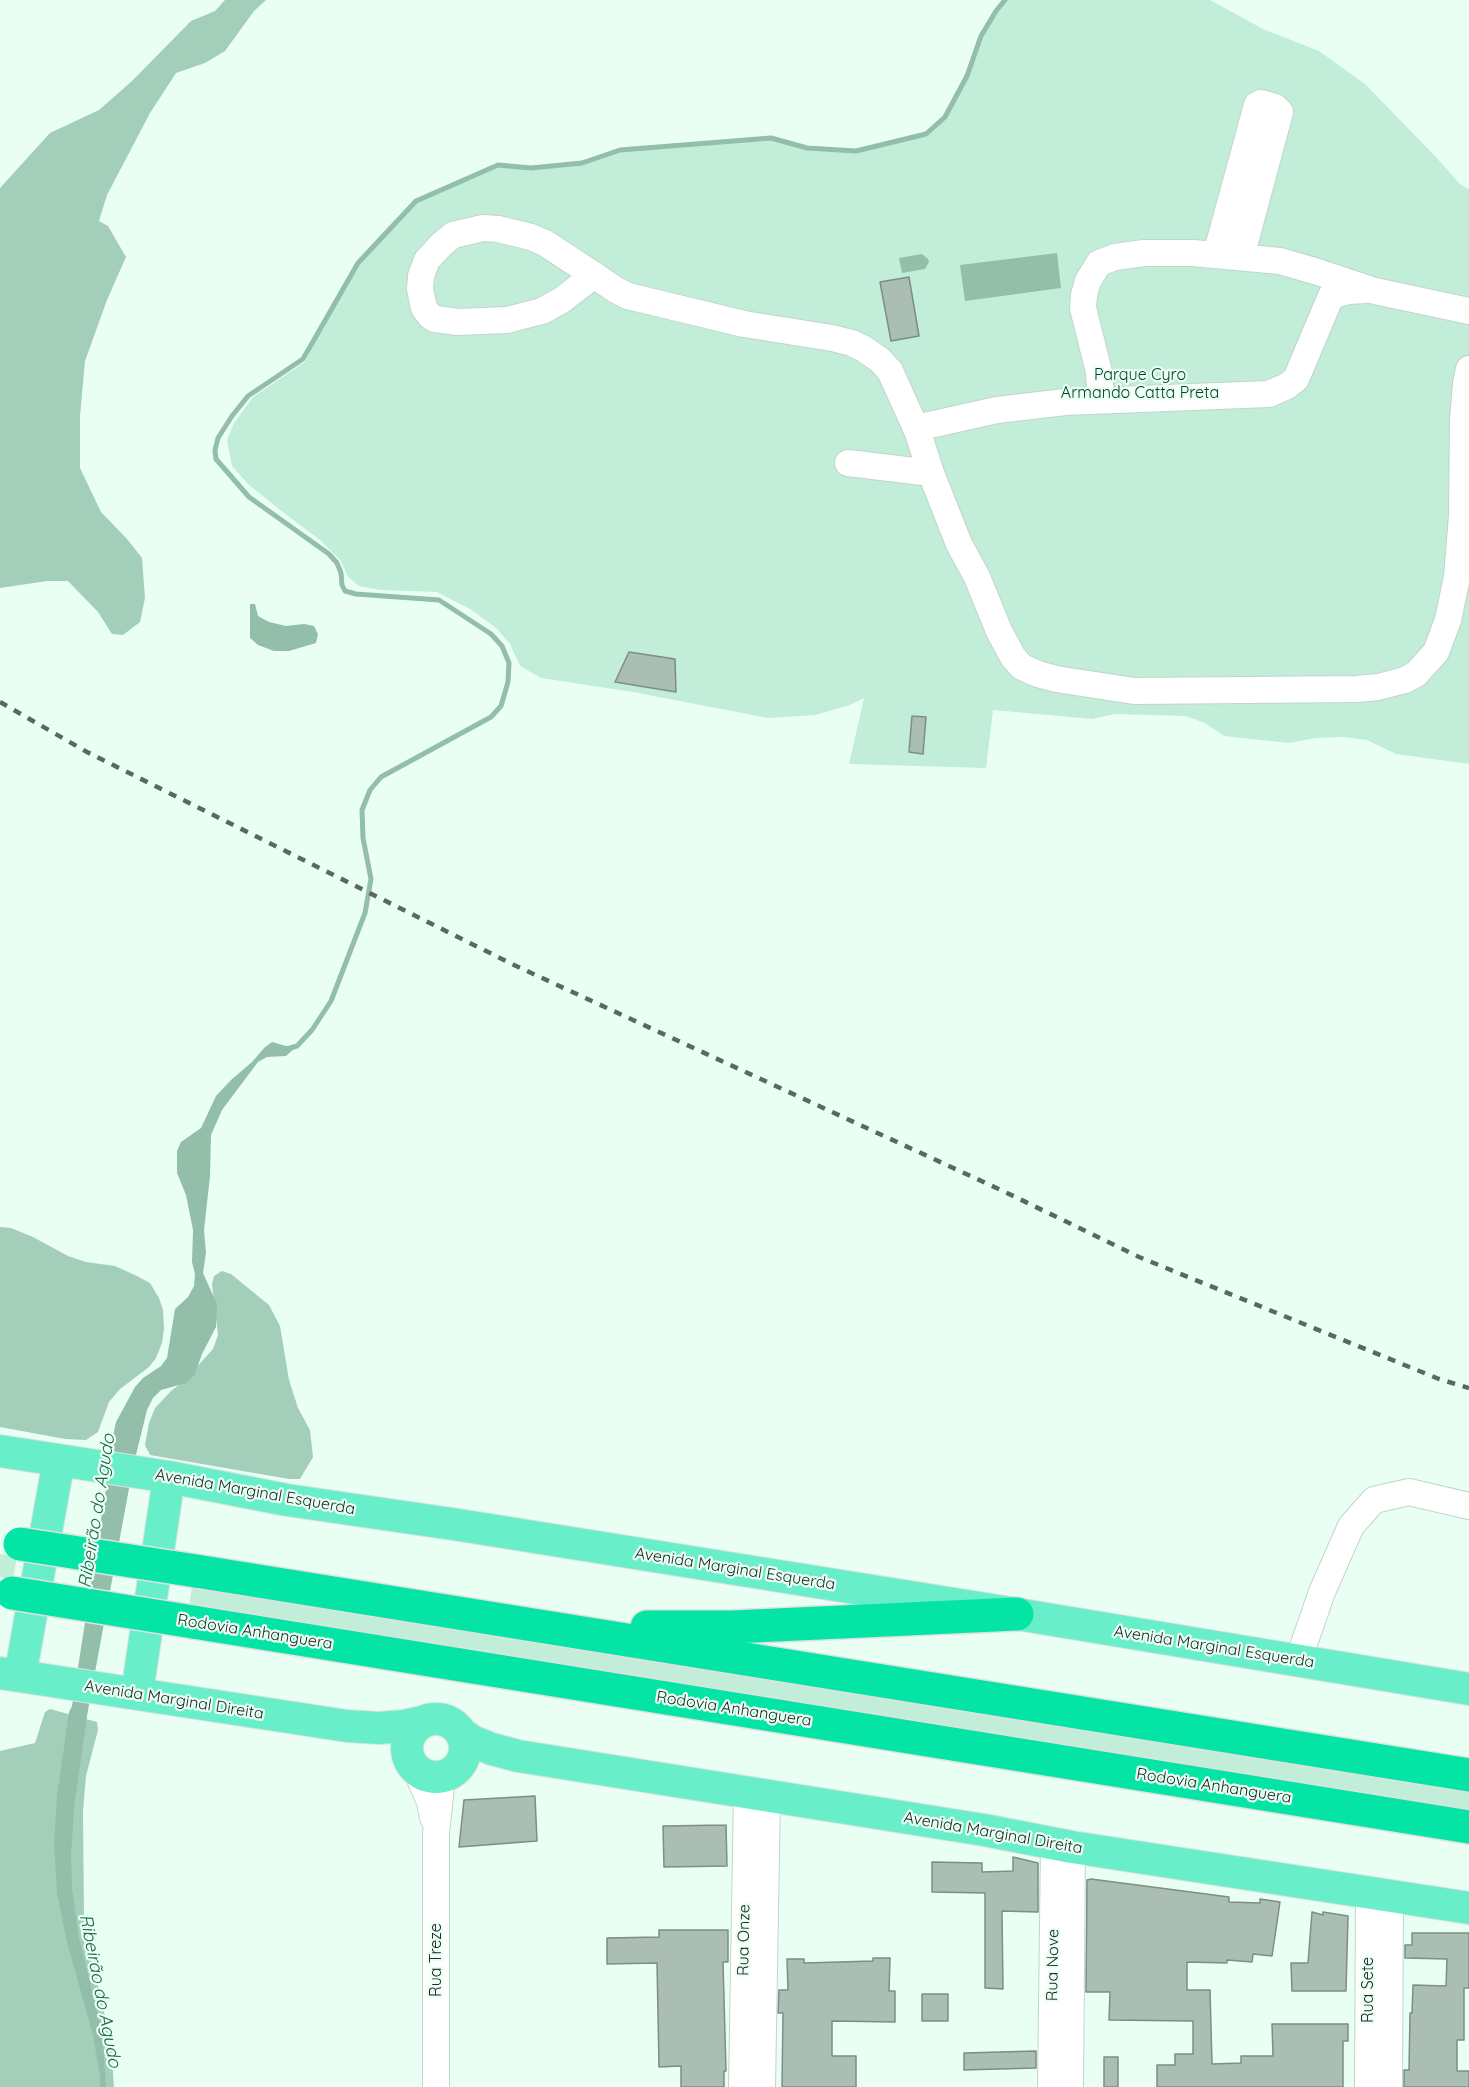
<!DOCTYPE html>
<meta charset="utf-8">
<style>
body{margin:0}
canvas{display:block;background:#eafff4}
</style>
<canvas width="1469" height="2087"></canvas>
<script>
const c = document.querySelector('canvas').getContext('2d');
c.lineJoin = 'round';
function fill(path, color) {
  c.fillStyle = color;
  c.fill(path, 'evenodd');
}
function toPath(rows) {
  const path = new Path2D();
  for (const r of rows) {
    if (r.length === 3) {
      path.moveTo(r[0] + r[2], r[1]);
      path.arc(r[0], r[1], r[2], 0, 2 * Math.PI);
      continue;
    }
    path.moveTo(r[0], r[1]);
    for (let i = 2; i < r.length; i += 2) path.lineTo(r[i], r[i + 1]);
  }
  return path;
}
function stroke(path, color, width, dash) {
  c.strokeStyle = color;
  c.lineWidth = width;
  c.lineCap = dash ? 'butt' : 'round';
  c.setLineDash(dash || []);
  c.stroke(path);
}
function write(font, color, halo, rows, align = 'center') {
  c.font = font + ' Quicksand,sans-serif';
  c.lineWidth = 4.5;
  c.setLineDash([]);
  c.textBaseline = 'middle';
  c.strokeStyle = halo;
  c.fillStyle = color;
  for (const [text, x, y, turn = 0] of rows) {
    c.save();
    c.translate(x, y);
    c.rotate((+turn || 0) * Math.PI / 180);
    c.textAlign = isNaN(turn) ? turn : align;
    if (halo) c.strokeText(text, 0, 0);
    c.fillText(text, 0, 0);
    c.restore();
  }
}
fill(toPath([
 [1005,0,1210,0,1263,29,1319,51,1365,84,1434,155,1461,185,1469,189,1469,764,1396,754,1367,740,1344,737,1316,738,1289,743,1224,736,1205,723,1186,716,1115,714,1092,719,993,710,986,768,849,764,864,698,850,705,815,715,768,718,633,692,541,678,520,666,510,644,496,628,470,609,437,592,380,590,359,586,348,577,341,561,320,540,280,510,248,484,232,466,227,440,234,423,253,397,305,362,340,293,358,263,417,201,499,166,532,169,582,163,620,150,771,139,807,148,856,152,889,145,926,134,945,117,967,76,981,37],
 [0,1554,17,1556,13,1580,0,1577],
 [192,1585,1469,1784,1469,1817,189,1608]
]), '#c2edd8');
fill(toPath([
 [225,0,266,0,254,11,225,51,205,63,176,73,150,113,107,195,99,221,108,226,126,257,107,300,85,361,80,416,80,468,101,512,127,539,142,558,145,598,140,622,123,635,112,634,98,612,68,581,47,581,0,588,0,188,50,133,99,110,132,81,191,21,215,11],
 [0,1227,11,1228,33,1237,68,1256,86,1262,115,1266,137,1276,150,1283,159,1298,163,1310,164,1329,162,1343,156,1358,149,1367,120,1389,109,1402,98,1432,86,1440,65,1439,0,1427],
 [222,1271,231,1274,269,1305,280,1326,289,1380,298,1408,310,1430,313,1457,300,1479,289,1479,150,1455,145,1445,149,1423,155,1408,171,1391,185,1380,213,1349,218,1335,212,1284,214,1276],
 [50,1709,97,1722,98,1730,86,1776,83,1811,84,1920,111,2044,114,2087,0,2087,0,1751,35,1743,45,1712]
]), '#a3ceb9');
fill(toPath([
 [1057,253,1061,288,965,301,960,265],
 [922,254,928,259,929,262,925,269,902,273,899,258],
 [250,604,255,604,258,616,269,622,286,626,304,624,314,626,318,634,316,643,289,651,274,651,258,645,250,638],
 [272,1042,286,1046,297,1046,286,1056,267,1057,258,1062,222,1110,211,1135,210,1176,204,1230,206,1253,203,1273,217,1304,216,1327,202,1354,195,1374,186,1383,161,1390,153,1398,147,1410,133,1467,88,1710,74,1808,71,1856,72,1888,79,1938,102,2030,106,2087,100,2087,100,2076,93,2035,67,1942,57,1893,54,1843,57,1797,69,1712,72,1706,110,1462,111,1445,116,1422,135,1387,143,1378,161,1366,167,1358,175,1309,188,1297,194,1286,195,1274,192,1262,193,1230,186,1195,177,1173,177,1151,181,1142,201,1128,216,1096,231,1080,252,1062,265,1047]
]), '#93bea9');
stroke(toPath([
 [290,1048,297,1046,312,1030,331,1001,365,913,371,879,363,838,362,810,370,790,381,777,491,717,501,706,508,682,509,663,502,646,491,634,439,600,356,594,345,591,342,585,341,573,337,563,329,554,249,497,216,459,215,450,218,438,232,416,248,396,303,359,358,263,416,201,498,165,531,168,582,163,620,150,771,138,807,148,856,151,926,134,945,117,967,76,981,36,996,11,1005,0]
]), '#93bea9', 5);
const building = toPath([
 [909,277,919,336,891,341,880,282,909,277],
 [629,652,675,659,676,692,615,682,629,652],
 [912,716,926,717,923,754,909,752,912,716],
 [535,1796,537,1841,459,1847,464,1800,535,1796],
 [726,1825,727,1866,664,1867,663,1826,726,1825],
 [1013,1857,1038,1863,1038,1912,1002,1911,1003,1989,985,1988,985,1893,932,1892,932,1862,982,1863,982,1872,1013,1871,1013,1857],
 [1091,1879,1229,1897,1229,1902,1260,1903,1260,1899,1280,1902,1272,1956,1253,1954,1252,1962,1227,1960,1227,1963,1187,1962,1187,1990,1210,1990,1212,2064,1241,2063,1241,2056,1273,2056,1272,2024,1348,2024,1348,2041,1343,2041,1343,2087,1157,2087,1157,2065,1175,2065,1175,2054,1193,2054,1193,2021,1109,2020,1110,1992,1086,1992,1087,1880,1091,1879],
 [1312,1912,1323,1915,1323,1912,1348,1916,1346,1991,1292,1991,1291,1963,1308,1963,1312,1912],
 [659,1930,728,1930,728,1962,723,1962,726,2071,724,2071,724,2087,681,2087,681,2066,659,2067,657,1963,607,1964,607,1938,659,1937,659,1930],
 [1412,1933,1469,1933,1469,1988,1464,1988,1464,2040,1457,2040,1457,2071,1469,2071,1469,2087,1404,2087,1404,2070,1409,2070,1410,2013,1412,2013,1413,1985,1446,1986,1447,1959,1405,1958,1405,1945,1412,1945,1412,1933],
 [873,1958,890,1958,889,1991,895,1991,895,2022,832,2021,832,2056,856,2056,856,2087,782,2087,783,2013,778,2013,779,1990,788,1990,787,1959,804,1959,804,1963,873,1961,873,1958],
 [922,1994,948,1994,948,2021,922,2021,922,1994],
 [1036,2051,1036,2068,964,2070,964,2053,1036,2051],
 [1104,2057,1118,2057,1118,2087,1104,2087,1104,2057]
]);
fill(building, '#abbeb4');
stroke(building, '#7c8e85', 1.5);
const minor = toPath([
 [1216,255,1257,105,1261,103,1275,107,1280,112,1241,257],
 [594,275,562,300,542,311,507,320,458,322,435,319,430,316,424,308,420,289,421,276,427,260,441,245,453,235,483,228,498,229,531,237,545,243,594,275,616,290,628,296,744,324,832,338,852,343,864,349,880,360,890,371,918,433,931,473,959,544,977,577,999,631,1013,657,1022,667,1038,674,1056,679,1134,691,1357,689,1378,687,1405,680,1416,674,1436,652,1448,620,1457,577,1462,516,1463,419,1466,384,1469,369],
 [1101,400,1099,372,1083,308,1084,295,1088,281,1099,263,1115,257,1144,253,1193,253,1280,261,1318,272,1375,291,1469,311],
 [916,428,997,410,1065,402,1269,394,1287,386,1296,379,1331,296,1348,291,1366,290],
 [848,463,931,473],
 [1298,1661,1322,1592,1351,1526,1374,1500,1409,1492,1469,1506],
 [417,1772,430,1802,433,1818],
 [436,2087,436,1833,441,1786,447,1776],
 [742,2087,747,1792],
 [762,2087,767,1795],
 [1051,2087,1054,1844],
 [1070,2087,1072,1847],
 [1368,2087,1369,1892],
 [1389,2087,1390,1896]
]);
const major = toPath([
 [0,1451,169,1477,287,1500,459,1525,1017,1614,1469,1689],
 [0,1673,347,1726,379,1728,404,1726,423,1722],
 [20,1676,59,1460],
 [137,1693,169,1477],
 [436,1748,29],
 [462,1734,472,1741,492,1749,518,1756,984,1830,1072,1847,1469,1908]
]);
const highway = toPath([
 [196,1571,1469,1775],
 [193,1622,1469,1827],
 [647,1627,732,1627,1017,1614]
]);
stroke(minor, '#c2d5cb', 28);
stroke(major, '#e0e1e0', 34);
stroke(highway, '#e0e1e0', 36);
stroke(minor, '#fff', 26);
stroke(major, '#68efc9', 32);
stroke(highway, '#04e5a5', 33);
stroke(toPath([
 [0,702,87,752,514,965,1003,1191,1139,1257,1439,1379,1469,1388]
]), '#5b6761', 4.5, [8, 8]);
const highwayBridge = toPath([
 [20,1544,196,1571],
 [12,1593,193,1622]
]);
stroke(highwayBridge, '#e0e1e0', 36, []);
stroke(highwayBridge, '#04e5a5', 33);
write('16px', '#05412d', '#eafff4', [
 ["Parque Cyro",1140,375],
 ["Armando Catta Preta",1140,393]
]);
write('16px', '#202824', '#eafff4', [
 ["Avenida Marginal Esquerda",255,1492,10],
 ["Avenida Marginal Esquerda",735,1569,9],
 ["Rodovia Anhanguera",255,1632,9],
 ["Avenida Marginal Esquerda",1214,1647,9],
 ["Avenida Marginal Direita",174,1700,9],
 ["Rodovia Anhanguera",734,1709,9],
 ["Rodovia Anhanguera",1214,1786,9],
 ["Avenida Marginal Direita",993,1833,10],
 ["Rua Onze",744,1940,-89],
 ["Rua Treze",436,1960,-90],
 ["Rua Nove",1053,1965,-89],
 ["Rua Sete",1368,1990,-90]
]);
write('italic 18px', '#1b654a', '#eafff4', [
 ["Ribeirão do Agudo",97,1511,-81],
 ["Ribeirão do Agudo",100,1991,79]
]);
</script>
